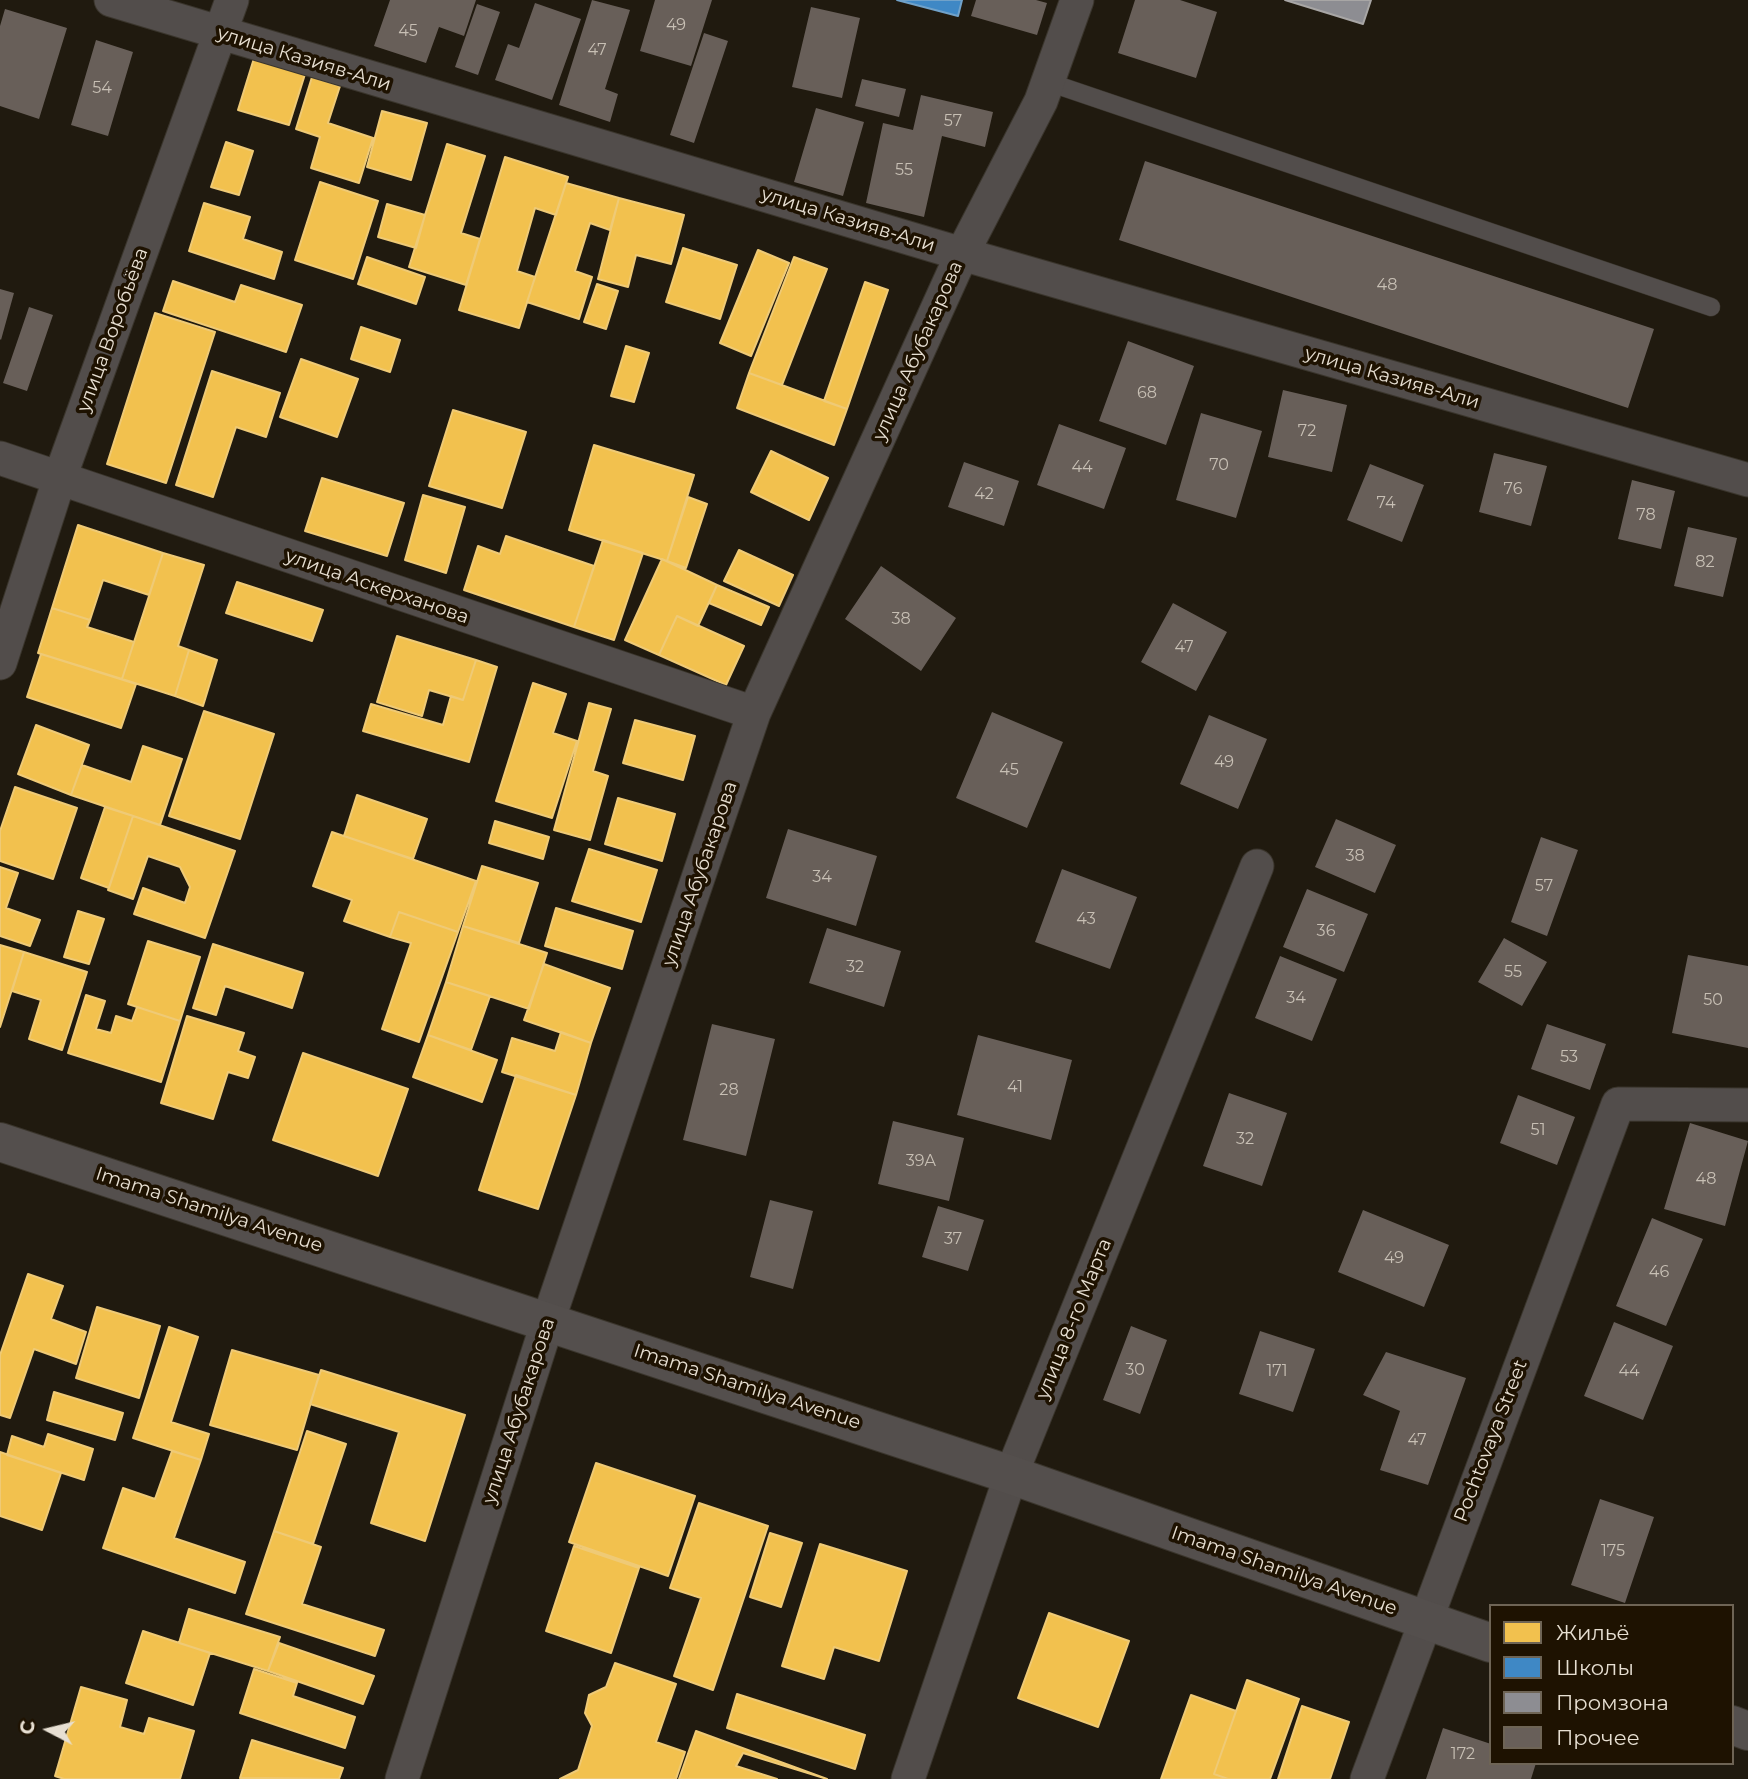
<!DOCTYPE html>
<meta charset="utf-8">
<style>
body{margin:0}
#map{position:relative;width:1748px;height:1779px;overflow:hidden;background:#201a0f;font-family:Montserrat,sans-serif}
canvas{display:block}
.legend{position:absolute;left:1489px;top:1604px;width:245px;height:161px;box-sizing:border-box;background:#1e1201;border:2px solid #6e6455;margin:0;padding:9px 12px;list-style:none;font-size:21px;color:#e7dfd2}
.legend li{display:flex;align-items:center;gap:14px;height:35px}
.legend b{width:35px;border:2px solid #6e6455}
.north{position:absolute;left:14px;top:1695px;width:70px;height:70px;-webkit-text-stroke:5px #1e1201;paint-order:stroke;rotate:277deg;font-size:19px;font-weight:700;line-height:28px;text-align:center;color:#e7dfd2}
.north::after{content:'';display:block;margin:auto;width:24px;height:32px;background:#e7dfd2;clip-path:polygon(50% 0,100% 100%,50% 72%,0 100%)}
</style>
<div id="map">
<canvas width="1748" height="1779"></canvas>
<ul class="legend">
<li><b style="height:19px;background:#f2c14e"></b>Жильё</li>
<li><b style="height:19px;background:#3f88c5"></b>Школы</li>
<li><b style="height:19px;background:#8d8d92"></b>Промзона</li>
<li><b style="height:19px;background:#685f59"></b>Прочее</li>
</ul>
<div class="north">С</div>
</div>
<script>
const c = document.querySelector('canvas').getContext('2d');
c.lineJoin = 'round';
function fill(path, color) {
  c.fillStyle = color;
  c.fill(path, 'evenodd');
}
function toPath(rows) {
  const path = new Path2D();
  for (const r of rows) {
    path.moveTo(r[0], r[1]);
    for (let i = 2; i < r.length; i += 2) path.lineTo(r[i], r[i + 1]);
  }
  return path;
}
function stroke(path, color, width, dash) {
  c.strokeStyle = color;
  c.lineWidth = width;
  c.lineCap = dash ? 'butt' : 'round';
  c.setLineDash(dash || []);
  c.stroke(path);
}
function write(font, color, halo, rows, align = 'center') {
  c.font = font + ' Montserrat,sans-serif';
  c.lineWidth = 7;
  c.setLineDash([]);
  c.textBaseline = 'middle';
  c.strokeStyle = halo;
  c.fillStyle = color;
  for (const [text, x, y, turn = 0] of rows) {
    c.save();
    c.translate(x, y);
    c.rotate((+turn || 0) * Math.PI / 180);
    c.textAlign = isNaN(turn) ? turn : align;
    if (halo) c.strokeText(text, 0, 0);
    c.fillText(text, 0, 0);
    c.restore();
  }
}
const homes = toPath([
 [255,55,306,71,289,125,238,110,255,55],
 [312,77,340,86,328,123,373,138,359,183,311,168,320,137,296,129,312,77],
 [382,111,427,123,411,180,367,167,382,111],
 [226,142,253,151,239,195,211,187,226,142],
 [447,144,485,156,461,233,480,239,466,285,409,267,447,144],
 [505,157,568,177,556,215,535,208,517,271,535,277,519,328,459,310,505,157],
 [320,182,378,201,353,279,295,260,320,182],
 [566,183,619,198,610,230,590,223,575,271,592,277,579,319,527,302,566,183],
 [619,198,684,215,671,264,636,255,628,287,598,279,619,198],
 [204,203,250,217,243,239,282,252,274,279,189,251,204,203],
 [387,204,425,215,416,248,378,237,387,204],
 [683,248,737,265,720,319,666,302,683,248],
 [758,250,789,263,751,356,720,343,758,250],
 [367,257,425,277,416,304,358,284,367,257],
 [794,257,827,269,782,385,749,373,794,257],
 [173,281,235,302,241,285,302,305,286,352,163,311,173,281],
 [865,282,888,290,847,409,824,401,865,282],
 [597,284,618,291,606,329,584,322,597,284],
 [155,313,215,332,166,483,107,464,155,313],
 [361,327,400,340,390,372,351,359,361,327],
 [626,346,649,353,634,402,611,396,626,346],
 [301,359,358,379,337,437,280,417,301,359],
 [212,371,280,393,266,437,236,427,213,497,176,485,212,371],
 [749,373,847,409,834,445,737,408,749,373],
 [453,410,526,432,502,508,429,486,453,410],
 [594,445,694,475,667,561,569,530,594,445],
 [771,451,828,478,809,520,751,492,771,451],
 [322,478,404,503,387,556,305,531,322,478],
 [423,495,465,507,446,573,405,560,423,495],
 [688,497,707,504,686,568,667,561,688,497],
 [78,525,163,553,149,595,103,580,90,620,52,608,78,525],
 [506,536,594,566,574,627,464,590,478,546,500,554,506,536],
 [603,540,643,553,614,640,574,627,603,540],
 [739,550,793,575,779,606,724,581,739,550],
 [163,553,204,565,178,646,189,650,175,696,122,679,163,553],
 [662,559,717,585,698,626,677,616,659,655,625,640,662,559],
 [237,582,323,610,312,641,226,613,237,582],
 [717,585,769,607,761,625,709,603,717,585],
 [52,608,90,620,87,627,134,642,122,679,38,653,52,608],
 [677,616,744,646,726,685,659,655,677,616],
 [397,636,476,660,463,700,429,690,422,716,377,702,397,636],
 [189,650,217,660,203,706,175,696,189,650],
 [41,654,136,684,121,728,27,697,41,654],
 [476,660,497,667,469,762,363,731,371,704,443,725,451,696,463,700,476,660],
 [533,683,566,694,553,733,577,741,552,818,496,801,533,683],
 [589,703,611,709,593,771,608,776,590,840,554,830,589,703],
 [204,711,274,734,240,839,169,816,204,711],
 [635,720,695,736,683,780,623,763,635,720],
 [36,725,89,745,71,795,18,774,36,725],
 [143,746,182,759,160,825,71,795,82,765,131,782,143,746],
 [15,787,77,808,53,879,0,861,0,831,15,787],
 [357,795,427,819,413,859,344,836,357,795],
 [618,798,675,814,662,861,605,844,618,798],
 [105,807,133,816,109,888,81,878,105,807],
 [133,816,235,851,205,938,134,914,143,888,185,903,190,887,180,867,148,856,133,899,108,890,133,816],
 [495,821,549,837,543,859,489,843,495,821],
 [332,832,476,881,458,932,399,912,390,937,344,921,352,900,313,886,332,832],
 [589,849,657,870,641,922,572,901,589,849],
 [482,866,538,883,519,943,463,926,482,866],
 [0,867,18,873,6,908,40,920,30,946,0,936,0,867],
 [556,908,633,931,622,969,545,946,556,908],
 [78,911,104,919,89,964,64,957,78,911],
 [399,912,458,932,419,1042,382,1029,411,943,390,937,399,912],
 [463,926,547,953,529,1009,446,982,463,926],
 [148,941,200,957,180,1021,128,1004,148,941],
 [213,944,303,973,292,1008,225,986,216,1015,193,1008,213,944],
 [0,945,24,952,0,1027,0,945],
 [24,952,87,972,62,1050,29,1039,41,1000,12,991,24,952],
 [544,964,610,988,591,1043,524,1020,544,964],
 [446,982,490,996,471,1050,428,1035,446,982],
 [86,995,105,1001,96,1029,111,1033,116,1016,132,1021,137,1007,180,1021,161,1082,68,1053,86,995],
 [187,1016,244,1033,238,1051,255,1057,248,1078,228,1072,213,1119,161,1103,187,1016],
 [561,1032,591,1043,576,1095,502,1072,512,1038,555,1051,561,1032],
 [428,1035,497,1060,482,1102,413,1077,428,1035],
 [303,1053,408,1089,378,1176,273,1140,303,1053],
 [516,1075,576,1095,538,1209,479,1190,516,1075],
 [28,1274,63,1286,51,1319,86,1332,76,1364,34,1349,10,1418,0,1415,0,1355,28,1274],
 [97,1307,160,1326,139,1398,76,1378,97,1307],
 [169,1327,198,1337,171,1422,209,1434,201,1460,133,1438,169,1327],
 [232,1350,319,1375,297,1450,210,1425,232,1350],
 [321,1370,465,1415,425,1541,371,1523,399,1432,310,1404,321,1370],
 [54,1392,123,1413,115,1440,47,1420,54,1392],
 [307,1431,346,1444,313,1544,274,1531,307,1431],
 [48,1434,93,1449,84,1480,7,1455,12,1436,44,1447,48,1434],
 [172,1451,201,1460,174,1538,245,1562,235,1593,103,1548,123,1488,155,1499,172,1451],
 [0,1452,61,1473,42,1530,0,1516,0,1452],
 [596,1463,695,1496,668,1576,569,1542,596,1463],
 [699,1503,768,1526,713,1690,674,1676,701,1598,670,1588,699,1503],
 [274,1531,321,1547,302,1604,384,1630,375,1656,246,1614,274,1531],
 [770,1533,802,1543,781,1607,750,1597,770,1533],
 [820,1544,907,1571,879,1661,834,1647,824,1679,782,1666,820,1544],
 [574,1546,639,1568,611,1653,546,1631,574,1546],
 [189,1609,280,1637,268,1671,179,1643,189,1609],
 [1049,1613,1129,1641,1098,1727,1018,1698,1049,1613],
 [143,1631,210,1653,193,1705,126,1683,143,1631],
 [279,1643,374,1676,363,1704,268,1671,279,1643],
 [615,1663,676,1684,656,1742,685,1752,676,1779,560,1779,578,1770,592,1726,585,1713,589,1695,606,1687,615,1663],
 [254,1669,297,1683,293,1696,355,1717,345,1748,240,1713,254,1669],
 [1247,1680,1299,1699,1270,1779,1228,1779,1214,1774,1247,1680],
 [81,1687,127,1700,120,1727,144,1734,149,1718,194,1731,180,1779,64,1779,55,1776,81,1687],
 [737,1694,865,1735,855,1769,727,1728,737,1694],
 [1191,1695,1236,1711,1214,1774,1228,1779,1161,1779,1191,1695],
 [1302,1706,1349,1722,1330,1779,1278,1779,1302,1706],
 [696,1731,827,1779,743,1753,736,1766,777,1779,679,1779,696,1731],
 [252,1740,343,1768,339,1779,240,1778,252,1740]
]);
fill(homes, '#f2c14e');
stroke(homes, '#efca76', 2);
const schools = toPath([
 [897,0,962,0,958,16,897,0]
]);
fill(schools, '#3f88c5');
stroke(schools, '#71a2c9', 2);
const industry = toPath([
 [1285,0,1371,0,1363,24,1285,0]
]);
fill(industry, '#8d8d92');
stroke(industry, '#a8a6a5', 2);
fill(toPath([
 [390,0,476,0,464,36,439,27,426,63,374,46],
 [592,0,630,10,605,89,618,94,610,122,559,105],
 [655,0,712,0,691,66,640,51],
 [976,0,1036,0,1047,3,1037,35,971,16],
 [1135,0,1180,0,1217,12,1196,78,1118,53],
 [535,3,581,19,552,100,495,80,508,44,519,48],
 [477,4,500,12,478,75,455,67],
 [811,7,860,18,842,98,792,87],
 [5,9,67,28,39,119,0,106,0,26],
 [704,33,728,41,694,143,670,135],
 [96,40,133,52,108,136,71,125],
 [862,79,906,89,899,117,855,106],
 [921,95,993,112,985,147,942,136,924,217,866,203,883,123,913,130],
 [816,108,864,122,843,196,794,182],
 [1145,161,1654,329,1628,408,1119,240],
 [0,289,14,293,1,340,0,339],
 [29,307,53,315,27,391,3,383],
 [1128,341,1194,366,1166,445,1099,421],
 [1283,390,1347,405,1332,472,1268,457],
 [1201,413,1262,431,1236,518,1176,500],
 [1059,424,1126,448,1104,509,1037,485],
 [1494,453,1547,466,1531,526,1479,512],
 [964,462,1019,481,1004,526,948,507],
 [1370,464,1424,485,1402,542,1347,520],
 [1632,480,1675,491,1661,549,1618,539],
 [1688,527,1737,538,1723,597,1674,586],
 [881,566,956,618,921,671,845,619],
 [1173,603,1227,632,1196,691,1141,662],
 [992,712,1063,742,1027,828,956,798],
 [1209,715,1267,739,1238,809,1180,784],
 [1336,819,1396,845,1375,893,1315,867],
 [788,829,877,856,856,926,766,898],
 [1541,837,1578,850,1547,936,1511,922],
 [1062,869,1137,897,1110,969,1035,942],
 [1307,889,1368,914,1344,972,1283,947],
 [827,928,901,951,884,1007,809,983],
 [1504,938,1547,962,1522,1006,1478,982],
 [1688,955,1748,966,1748,1048,1672,1033],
 [1280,956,1337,979,1312,1041,1255,1018],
 [712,1024,775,1039,746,1156,683,1140],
 [1547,1024,1606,1044,1590,1090,1531,1069],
 [978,1035,1072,1060,1051,1140,957,1115],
 [1229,1093,1287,1113,1262,1186,1203,1166],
 [1518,1095,1575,1117,1557,1165,1500,1143],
 [893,1121,964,1138,949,1201,878,1184],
 [1690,1123,1748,1141,1725,1226,1664,1209],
 [770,1200,813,1211,793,1289,750,1277],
 [938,1206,984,1220,968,1271,922,1257],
 [1363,1210,1449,1245,1424,1307,1338,1272],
 [1652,1218,1703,1239,1666,1326,1616,1306],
 [1614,1322,1673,1346,1643,1420,1584,1396],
 [1131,1326,1167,1340,1140,1414,1103,1400],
 [1260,1331,1315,1349,1293,1412,1239,1394],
 [1386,1352,1466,1378,1428,1485,1380,1470,1400,1411,1363,1395],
 [1600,1499,1654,1517,1625,1603,1571,1585],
 [1443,1728,1491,1744,1491,1763,1536,1763,1531,1779,1426,1779]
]), '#685f59');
const lane = toPath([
 [1048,82,1711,307]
]);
const street = toPath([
 [111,0,962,254,1748,480],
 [0,458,754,713],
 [0,663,59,480,232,0],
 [402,1779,548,1321,754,713,962,254,1041,101,1077,0],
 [908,1779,1011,1475,1257,866],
 [1367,1779,1618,1104,1748,1105]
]);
const secondary = toPath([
 [0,1142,1011,1475,1491,1643],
 [1732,1725,1748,1731]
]);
stroke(lane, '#3a352c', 19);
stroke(street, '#3a352c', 35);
stroke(secondary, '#3a352c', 40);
stroke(lane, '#524d4b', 18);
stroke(street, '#524d4b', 33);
stroke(secondary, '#544f4d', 38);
write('16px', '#c7bfb4', null, [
 ["49",676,25],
 ["45",408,31],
 ["47",597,50],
 ["54",102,88],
 ["57",953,121],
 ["55",904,170],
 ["48",1387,285],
 ["68",1147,393],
 ["72",1307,431],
 ["70",1219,465],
 ["44",1082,467],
 ["76",1513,489],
 ["42",984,494],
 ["74",1386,503],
 ["78",1646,515],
 ["82",1705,562],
 ["38",901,619],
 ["47",1184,647],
 ["49",1224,762],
 ["45",1009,770],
 ["38",1355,856],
 ["34",822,877],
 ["57",1544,886],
 ["43",1086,919],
 ["36",1326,931],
 ["32",855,967],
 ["55",1513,972],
 ["34",1296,998],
 ["50",1713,1000],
 ["53",1569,1057],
 ["41",1015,1087],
 ["28",729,1090],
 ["51",1538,1130],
 ["32",1245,1139],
 ["39А",921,1161],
 ["48",1706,1179],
 ["37",953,1239],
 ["49",1394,1258],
 ["46",1659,1272],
 ["30",1135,1370],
 ["171",1277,1371],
 ["44",1629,1371],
 ["47",1417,1440],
 ["175",1613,1551],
 ["172",1463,1754]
]);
write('19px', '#e7dfd2', '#1e1201', [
 ["улица Казияв-Али",304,59,17],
 ["улица Казияв-Али",848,220,17],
 ["улица Воробьёва",113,330,-70],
 ["улица Абубакарова",918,351,-66],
 ["улица Казияв-Али",1392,378,16],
 ["улица Аскерханова",377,587,19],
 ["улица Абубакарова",700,874,-71],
 ["Imama Shamilya Avenue",209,1210,18],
 ["улица 8-го Марта",1074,1319,-68],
 ["Imama Shamilya Avenue",747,1387,18],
 ["улица Абубакарова",519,1411,-72],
 ["Pochtovaya Street",1491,1441,-69],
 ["Imama Shamilya Avenue",1284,1571,19]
]);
</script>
